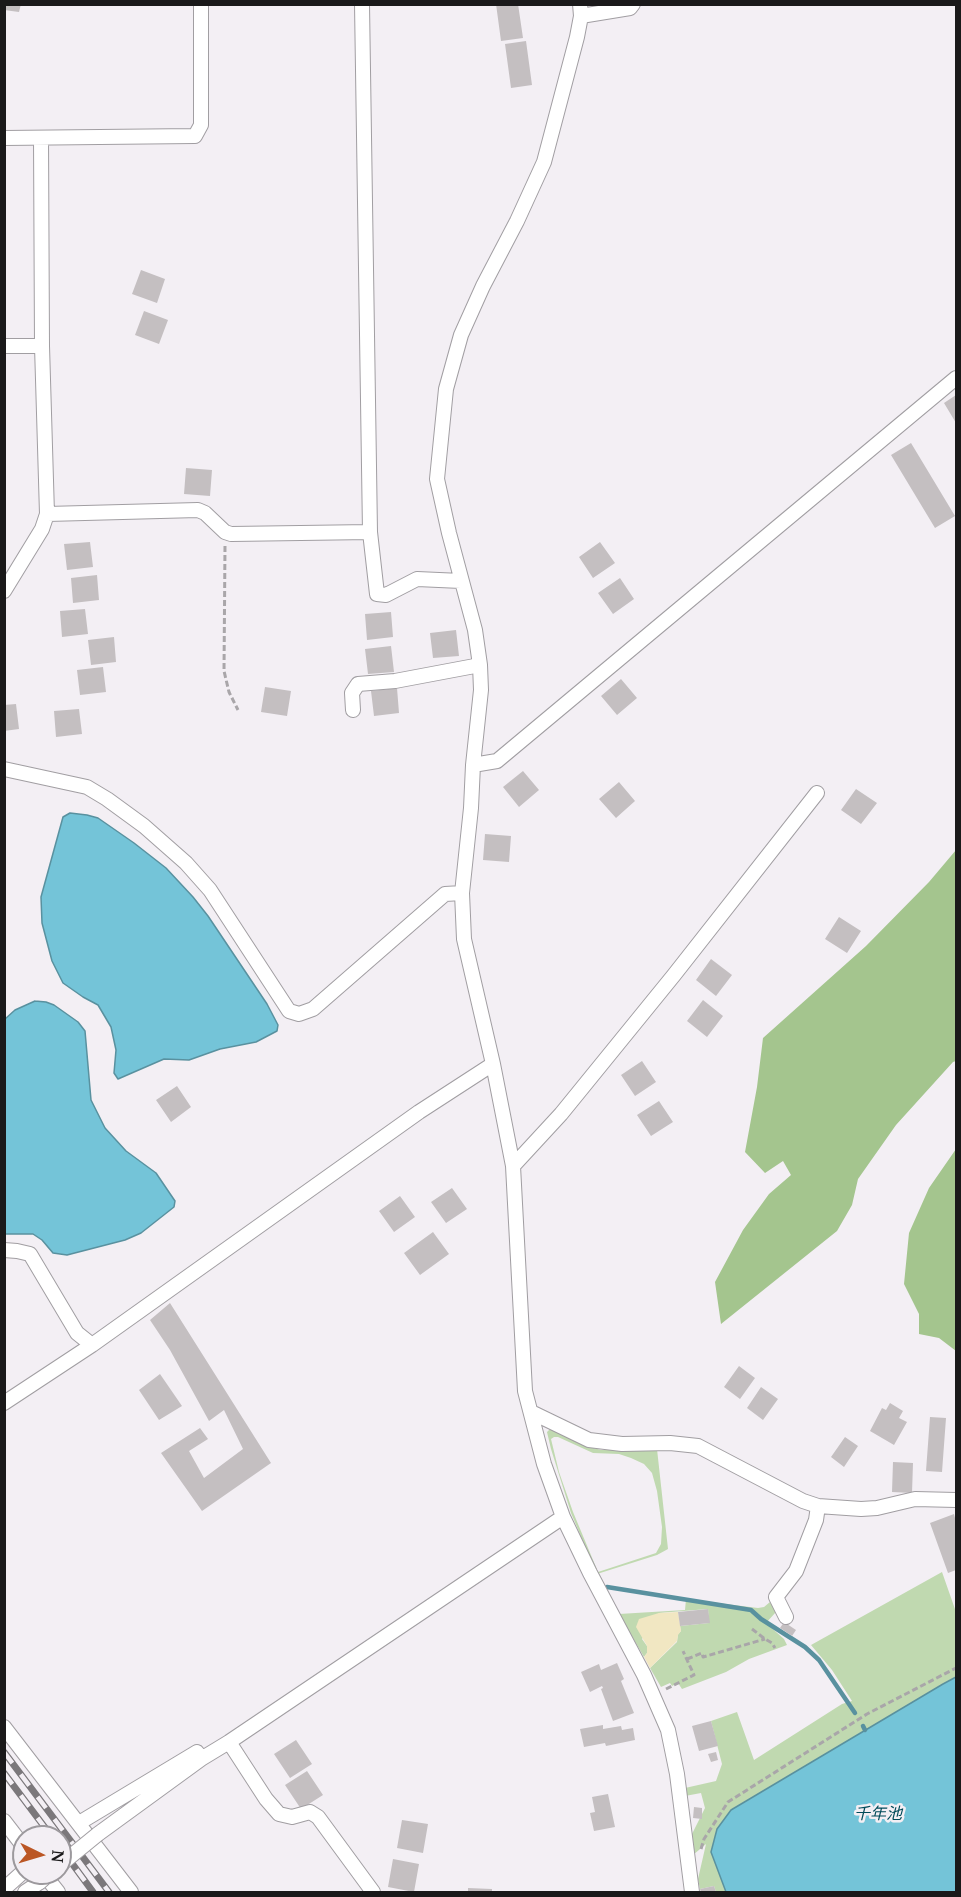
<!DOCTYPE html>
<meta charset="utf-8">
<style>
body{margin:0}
#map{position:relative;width:961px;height:1897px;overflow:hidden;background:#f3eff4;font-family:"Noto Serif",serif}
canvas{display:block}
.frame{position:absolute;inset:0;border:6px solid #1a191a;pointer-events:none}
.north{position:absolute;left:12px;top:1825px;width:60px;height:60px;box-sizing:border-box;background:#f3eff4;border:2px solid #9c999d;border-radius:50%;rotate:95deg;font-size:16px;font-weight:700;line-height:24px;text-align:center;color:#1a191a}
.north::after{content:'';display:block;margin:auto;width:21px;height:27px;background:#bb5624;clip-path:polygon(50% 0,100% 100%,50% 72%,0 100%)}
</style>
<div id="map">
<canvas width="961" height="1897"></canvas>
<div class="frame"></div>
<div class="north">N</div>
</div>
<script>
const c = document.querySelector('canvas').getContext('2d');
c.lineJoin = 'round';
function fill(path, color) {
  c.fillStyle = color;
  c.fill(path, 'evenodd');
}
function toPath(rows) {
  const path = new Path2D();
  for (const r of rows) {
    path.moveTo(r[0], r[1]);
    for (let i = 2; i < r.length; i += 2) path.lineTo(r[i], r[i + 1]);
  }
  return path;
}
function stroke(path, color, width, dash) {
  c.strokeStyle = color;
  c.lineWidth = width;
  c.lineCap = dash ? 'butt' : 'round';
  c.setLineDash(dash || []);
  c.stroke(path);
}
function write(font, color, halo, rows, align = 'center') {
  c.font = font + ' "Noto Serif","Noto Sans JP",serif';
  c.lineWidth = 5;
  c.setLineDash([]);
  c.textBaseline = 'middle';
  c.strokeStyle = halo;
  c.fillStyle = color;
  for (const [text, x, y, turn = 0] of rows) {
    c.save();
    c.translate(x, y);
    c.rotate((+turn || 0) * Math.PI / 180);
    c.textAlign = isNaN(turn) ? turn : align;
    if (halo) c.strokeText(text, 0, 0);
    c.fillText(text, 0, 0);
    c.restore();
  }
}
fill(toPath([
 [550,1429,555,1429,583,1445,601,1450,657,1449,668,1549,657,1555,597,1574,571,1513,551,1449,547,1432],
 [554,1437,558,1437,593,1453,619,1454,631,1458,644,1464,652,1473,657,1491,662,1527,661,1544,656,1553,598,1572,573,1512,559,1472,551,1439],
 [942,1572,956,1612,956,1677,943,1684,731,1810,717,1829,711,1852,726,1892,716,1892,714,1886,700,1889,698,1879,706,1844,693,1855,691,1836,705,1808,701,1793,685,1796,685,1788,716,1781,722,1764,711,1721,737,1712,754,1760,842,1704,852,1701,832,1670,811,1645],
 [686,1599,758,1608,764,1607,770,1602,776,1612,766,1623,784,1639,787,1645,749,1659,726,1672,682,1689,678,1683,672,1686,670,1683,661,1687,650,1668,677,1642,678,1634,681,1631,680,1626,709,1623,708,1609,659,1613,642,1639,647,1646,647,1653,644,1657,619,1614,685,1610]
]), '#c0d9b0');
fill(toPath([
 [956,850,956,1061,953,1062,896,1125,858,1179,852,1205,837,1231,721,1324,715,1282,743,1230,769,1194,791,1175,783,1161,765,1173,745,1152,757,1087,763,1038,866,946,929,882],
 [956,1149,956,1351,939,1338,919,1334,919,1314,904,1284,909,1233,929,1188]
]), '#a4c58e');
fill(toPath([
 [678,1612,681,1631,678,1635,677,1641,650,1668,644,1657,647,1653,647,1646,636,1627,639,1619,659,1613]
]), '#f1e7c2');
const water = toPath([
 [70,813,87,815,98,818,134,843,166,868,193,897,208,916,267,1004,278,1025,277,1031,256,1042,220,1049,189,1060,164,1059,118,1079,114,1073,116,1050,111,1027,98,1005,83,997,63,983,52,961,42,923,41,897,63,817,70,813],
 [35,1001,46,1002,54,1005,78,1022,85,1031,91,1100,105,1128,126,1151,156,1173,175,1201,174,1207,141,1233,125,1240,67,1255,53,1253,42,1240,33,1234,5,1234,5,1019,15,1010,35,1001],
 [956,1677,956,1892,726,1892,711,1852,717,1829,731,1810,943,1684,956,1677]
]);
fill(water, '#74c4d8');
stroke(water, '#59919f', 1.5);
stroke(toPath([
 [607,1587,751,1610,761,1619,805,1647,819,1660,855,1713],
 [863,1726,865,1730]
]), '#59919f', 4.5);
fill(toPath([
 [4,4,21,4,19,12,4,10],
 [496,4,518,4,523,38,501,41],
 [526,41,532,85,511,88,505,44],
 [141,270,165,279,157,303,132,294],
 [144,311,168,320,159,344,135,335],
 [956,395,956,423,944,403],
 [911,443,955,516,935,528,891,455],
 [186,468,212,470,210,496,184,494],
 [90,542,93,567,67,570,64,544],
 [600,542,615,563,593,578,579,557],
 [97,575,99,600,73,603,71,578],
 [620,578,634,599,613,614,598,593],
 [85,609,88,634,62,637,60,611],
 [391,612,393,637,367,640,365,614],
 [456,630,459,656,433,658,430,633],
 [114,637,116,662,91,665,88,640],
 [391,646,394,672,368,674,365,649],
 [103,667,106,692,80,695,77,670],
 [621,679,637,698,617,715,601,696],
 [265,687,291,691,287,716,261,712],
 [397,688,399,713,374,716,371,691],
 [16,704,19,729,4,731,4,705],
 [79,709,82,734,56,737,54,711],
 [523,771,539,790,519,807,503,787],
 [619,782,635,801,616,818,599,799],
 [856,789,877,803,861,824,841,810],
 [485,834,511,836,509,862,483,860],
 [839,917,861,931,847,953,825,939],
 [711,959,732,975,716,996,696,980],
 [703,1000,723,1016,707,1037,687,1021],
 [642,1061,656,1082,635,1096,621,1075],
 [177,1086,191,1107,171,1122,156,1100],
 [659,1101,673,1122,651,1136,637,1115],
 [452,1188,467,1209,446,1223,431,1202],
 [400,1196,415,1217,394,1232,379,1211],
 [433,1232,449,1254,420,1275,404,1253],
 [170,1303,271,1463,202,1511,161,1453,200,1428,208,1439,189,1451,204,1478,243,1449,224,1410,209,1421,170,1350,150,1320],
 [739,1366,755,1378,740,1399,724,1387],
 [160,1374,182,1406,159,1420,139,1390],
 [761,1387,778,1399,763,1420,747,1408],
 [890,1403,903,1411,899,1418,907,1422,894,1445,870,1431,882,1408,886,1410],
 [930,1417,946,1418,942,1472,926,1471],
 [845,1437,858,1446,844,1467,831,1457],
 [893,1462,913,1463,912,1493,892,1492],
 [954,1514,956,1522,956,1570,948,1573,930,1523],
 [708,1609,710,1623,680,1626,678,1612],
 [784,1622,796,1630,792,1636,780,1628],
 [617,1663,624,1679,621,1681,634,1713,613,1721,601,1689,603,1688,602,1686,590,1692,581,1672,599,1664,601,1670],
 [711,1721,718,1746,699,1751,692,1726],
 [603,1725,603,1729,621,1726,622,1730,633,1728,635,1740,606,1746,605,1743,584,1747,580,1729],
 [296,1740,312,1764,290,1778,274,1754],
 [716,1752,718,1760,711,1762,708,1754],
 [307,1771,323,1795,301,1809,285,1785],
 [608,1794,615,1827,594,1831,590,1813,595,1812,592,1797],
 [694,1807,702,1808,702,1819,693,1818],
 [402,1820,428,1824,423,1853,397,1848],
 [393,1859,419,1864,414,1892,388,1887],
 [714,1886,716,1892,701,1892,700,1889],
 [468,1888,492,1889,492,1892,468,1892]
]), '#c4bfc1');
const minor = toPath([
 [362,4,370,532,377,594,386,595,417,579,461,581],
 [580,4,581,16,577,37,544,162,517,221,483,286,461,335,446,389,437,479,449,533,475,630,480,665,481,690,473,765,471,808,462,893,464,939,493,1064,513,1166,525,1391,544,1464,563,1517,590,1573,644,1675,668,1730,677,1774,692,1892],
 [581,16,630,8,633,4],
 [4,138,195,136,201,125,201,4],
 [4,346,42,346],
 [47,514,198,510,205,513,225,532,231,534,370,532],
 [4,591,42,529,47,514,42,346,41,138],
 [353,710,352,693,358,684,395,681,480,665],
 [473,765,497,761,956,378],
 [4,769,87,787,107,799,144,826,186,863,210,890,289,1011,299,1014,313,1009,445,894,462,893],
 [513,1166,561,1114,674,975,817,793],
 [4,1250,17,1251,30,1254,77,1333,92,1345],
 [4,1403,92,1345,419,1112,493,1064],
 [531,1412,589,1440,622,1444,670,1443,698,1446,803,1501,818,1506,861,1509,877,1508,915,1499,956,1500],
 [786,1617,776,1597,796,1571,816,1520,818,1506],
 [4,1727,131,1892],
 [229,1742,266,1799,279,1814,292,1817,310,1812,318,1817,373,1892],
 [4,1821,24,1847],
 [79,1823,197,1752,198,1754],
 [98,1834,201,1759,229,1742,563,1517],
 [43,1873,58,1892],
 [4,1889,24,1871],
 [25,1892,40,1882]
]);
stroke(minor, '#a19ea2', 16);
stroke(toPath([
 [225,546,224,671,229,692,238,710],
 [752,1629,765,1639,772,1643,775,1648],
 [687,1659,702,1653,703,1657,765,1639],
 [666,1689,694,1675,683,1651],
 [701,1849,704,1839,728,1802,867,1714,956,1668]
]), '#a9a6a9', 3, [6, 3]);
stroke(minor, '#fff', 14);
const rail = toPath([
 [4,1752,109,1892],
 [4,1773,52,1837],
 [60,1847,93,1892]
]);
stroke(rail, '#7b787b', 7);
stroke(rail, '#f3eff4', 4.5, [14]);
const minorBridge = toPath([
 [60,1865,98,1834],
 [40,1882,50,1873]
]);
stroke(minorBridge, '#a19ea2', 16, []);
stroke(minorBridge, '#fff', 14);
write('italic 16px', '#004a59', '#f3eff4', [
 ["千年池",878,1814]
]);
</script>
